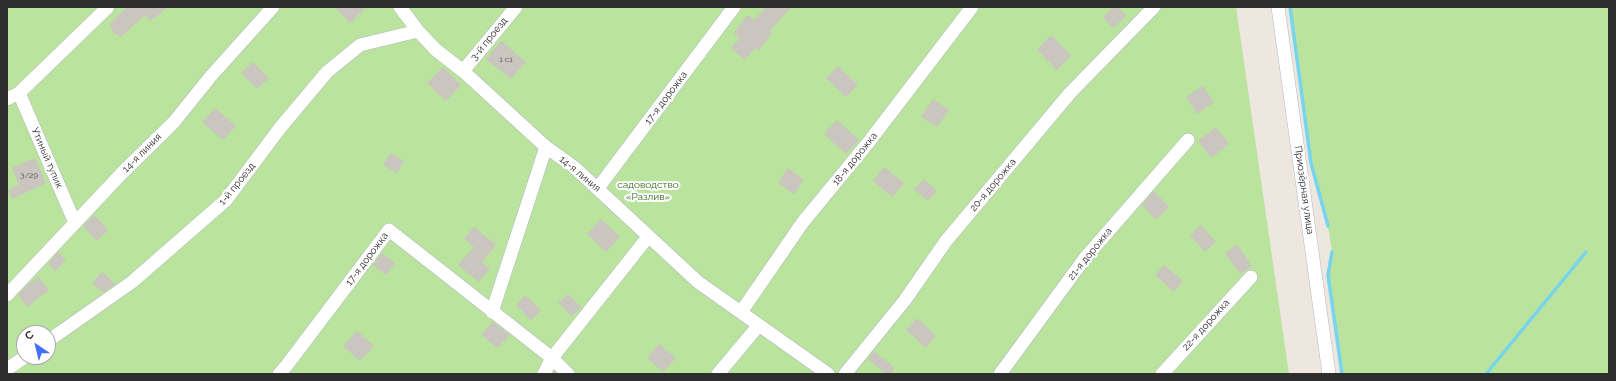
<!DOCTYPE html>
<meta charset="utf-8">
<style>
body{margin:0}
#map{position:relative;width:1616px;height:381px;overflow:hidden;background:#eee7e0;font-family:Raleway,sans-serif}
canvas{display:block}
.frame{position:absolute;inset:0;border:8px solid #2d2d2d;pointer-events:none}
.north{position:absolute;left:16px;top:325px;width:40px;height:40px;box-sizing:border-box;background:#fff;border:1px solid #ababab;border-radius:50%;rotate:325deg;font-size:11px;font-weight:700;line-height:16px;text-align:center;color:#2d2d2d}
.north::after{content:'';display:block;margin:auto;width:14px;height:18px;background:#4470f7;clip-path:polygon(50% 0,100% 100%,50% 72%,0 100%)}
</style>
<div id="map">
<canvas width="1616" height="381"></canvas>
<div class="frame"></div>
<div class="north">С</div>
</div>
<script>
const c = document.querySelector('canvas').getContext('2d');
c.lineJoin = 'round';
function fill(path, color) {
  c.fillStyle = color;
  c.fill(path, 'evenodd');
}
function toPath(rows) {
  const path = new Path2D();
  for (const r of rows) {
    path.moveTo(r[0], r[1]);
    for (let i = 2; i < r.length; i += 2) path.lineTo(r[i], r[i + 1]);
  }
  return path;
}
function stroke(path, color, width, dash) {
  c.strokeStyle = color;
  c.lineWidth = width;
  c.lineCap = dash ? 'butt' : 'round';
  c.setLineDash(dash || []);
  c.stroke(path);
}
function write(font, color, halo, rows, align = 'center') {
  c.font = font + ' Raleway,sans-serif';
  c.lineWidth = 4;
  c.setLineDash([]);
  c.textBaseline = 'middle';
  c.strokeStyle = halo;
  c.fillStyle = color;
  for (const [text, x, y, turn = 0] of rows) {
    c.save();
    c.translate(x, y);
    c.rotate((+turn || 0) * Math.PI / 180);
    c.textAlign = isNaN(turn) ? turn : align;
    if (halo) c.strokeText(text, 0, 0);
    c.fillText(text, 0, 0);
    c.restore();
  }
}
fill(toPath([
 [7,7,1236,7,1289,374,7,374],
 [24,333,48,333,48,357,24,357],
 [1290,7,1609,7,1609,374,1342,374,1328,275,1332,252,1328,226,1311,163]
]), '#bae39e');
stroke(toPath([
 [1290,7,1311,163,1328,226],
 [1332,252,1328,275,1342,374],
 [1486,374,1586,252]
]), '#76d5ed', 3.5);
fill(toPath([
 [127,7,168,7,150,21,145,15,121,37,114,33,109,24],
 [334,7,366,7,350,23],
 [766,7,791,7,770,31,772,33,759,51,755,48,745,60,731,48,740,38,734,33,747,15,754,20],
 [1114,7,1118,7,1126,16,1113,28,1103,17],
 [1051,35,1071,55,1057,70,1037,50],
 [501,41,526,62,511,79,486,59],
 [253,62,269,78,257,89,241,73],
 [838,66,858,85,846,97,826,78],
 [443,67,461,85,446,101,427,83],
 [1203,86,1214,102,1197,114,1186,97],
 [933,99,949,110,937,127,921,117],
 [215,108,236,126,223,140,202,122],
 [837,120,859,140,846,154,824,134],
 [1216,127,1229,144,1211,158,1198,141],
 [390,153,404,161,397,173,383,165],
 [35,158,46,183,12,199,8,190,19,185,12,168],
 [884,167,904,183,892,197,873,181],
 [788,168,804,180,794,194,778,183],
 [924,179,937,191,928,201,914,189],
 [1154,191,1169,207,1156,220,1142,205],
 [94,215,108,230,97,241,83,226],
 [601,219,620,237,606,252,587,234],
 [1201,225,1216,242,1205,252,1190,235],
 [474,227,496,245,482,262,490,269,479,282,458,265,474,247,464,239],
 [1237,244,1252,266,1240,274,1225,253],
 [58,252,66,260,55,271,48,264],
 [382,253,395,263,386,275,373,265],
 [1164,265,1183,281,1174,292,1155,275],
 [102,272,116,284,103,292,92,283],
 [39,277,49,290,27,307,18,295,27,285],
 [568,294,581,307,572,316,558,303],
 [525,295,541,310,531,320,516,305],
 [917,318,936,336,926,348,906,330],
 [493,322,510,335,497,348,481,334],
 [357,331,374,346,360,361,343,346],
 [659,344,676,358,663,372,647,358],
 [874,351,895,368,890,374,886,374,868,359]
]), '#cac5be');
const minor = toPath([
 [400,7,418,31,436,50,463,71,546,147,574,167,698,282,828,374],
 [1278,7,1329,374],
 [463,71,516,7],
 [19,93,75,223],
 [7,99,19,93,108,7],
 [598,188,734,7],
 [7,295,123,172,174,122,211,76,273,7],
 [492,312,546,147],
 [741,312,803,222,868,143,972,7],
 [48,341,132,282,226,200,280,128,327,72,360,45,418,31],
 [7,369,25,357],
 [279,374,287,365,389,230,552,358,568,374],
 [544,374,552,358,648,237],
 [718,374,759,325],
 [845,374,905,300,946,241,1070,93,1154,7],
 [1000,374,1085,258,1188,140],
 [1162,374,1251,277]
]);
stroke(minor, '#b3b7c0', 14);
stroke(minor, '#fff', 13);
write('8px', '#545351', null, [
 ["1 с1",506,60],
 ["3/29",29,176]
]);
write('10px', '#2d2d2d', '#fff', [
 ["3-й проезд",489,39,-51],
 ["17-я дорожка",666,98,-53],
 ["14-я линия",142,153,-45],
 ["Утиный тупик",47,158,67],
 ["18-я дорожка",855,159,-51],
 ["14-я линия",580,174,40],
 ["1-й проезд",237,184,-51],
 ["20-я дорожка",993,185,-50],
 ["Приозёрная улица",1304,190,82],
 ["21-я дорожка",1090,254,-51],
 ["17-я дорожка",367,259,-53],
 ["22-я дорожка",1206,325,-48]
]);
write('10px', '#316a1c', '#fff', [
 ["садоводство",648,185],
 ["«Разлив»",648,197]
]);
</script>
